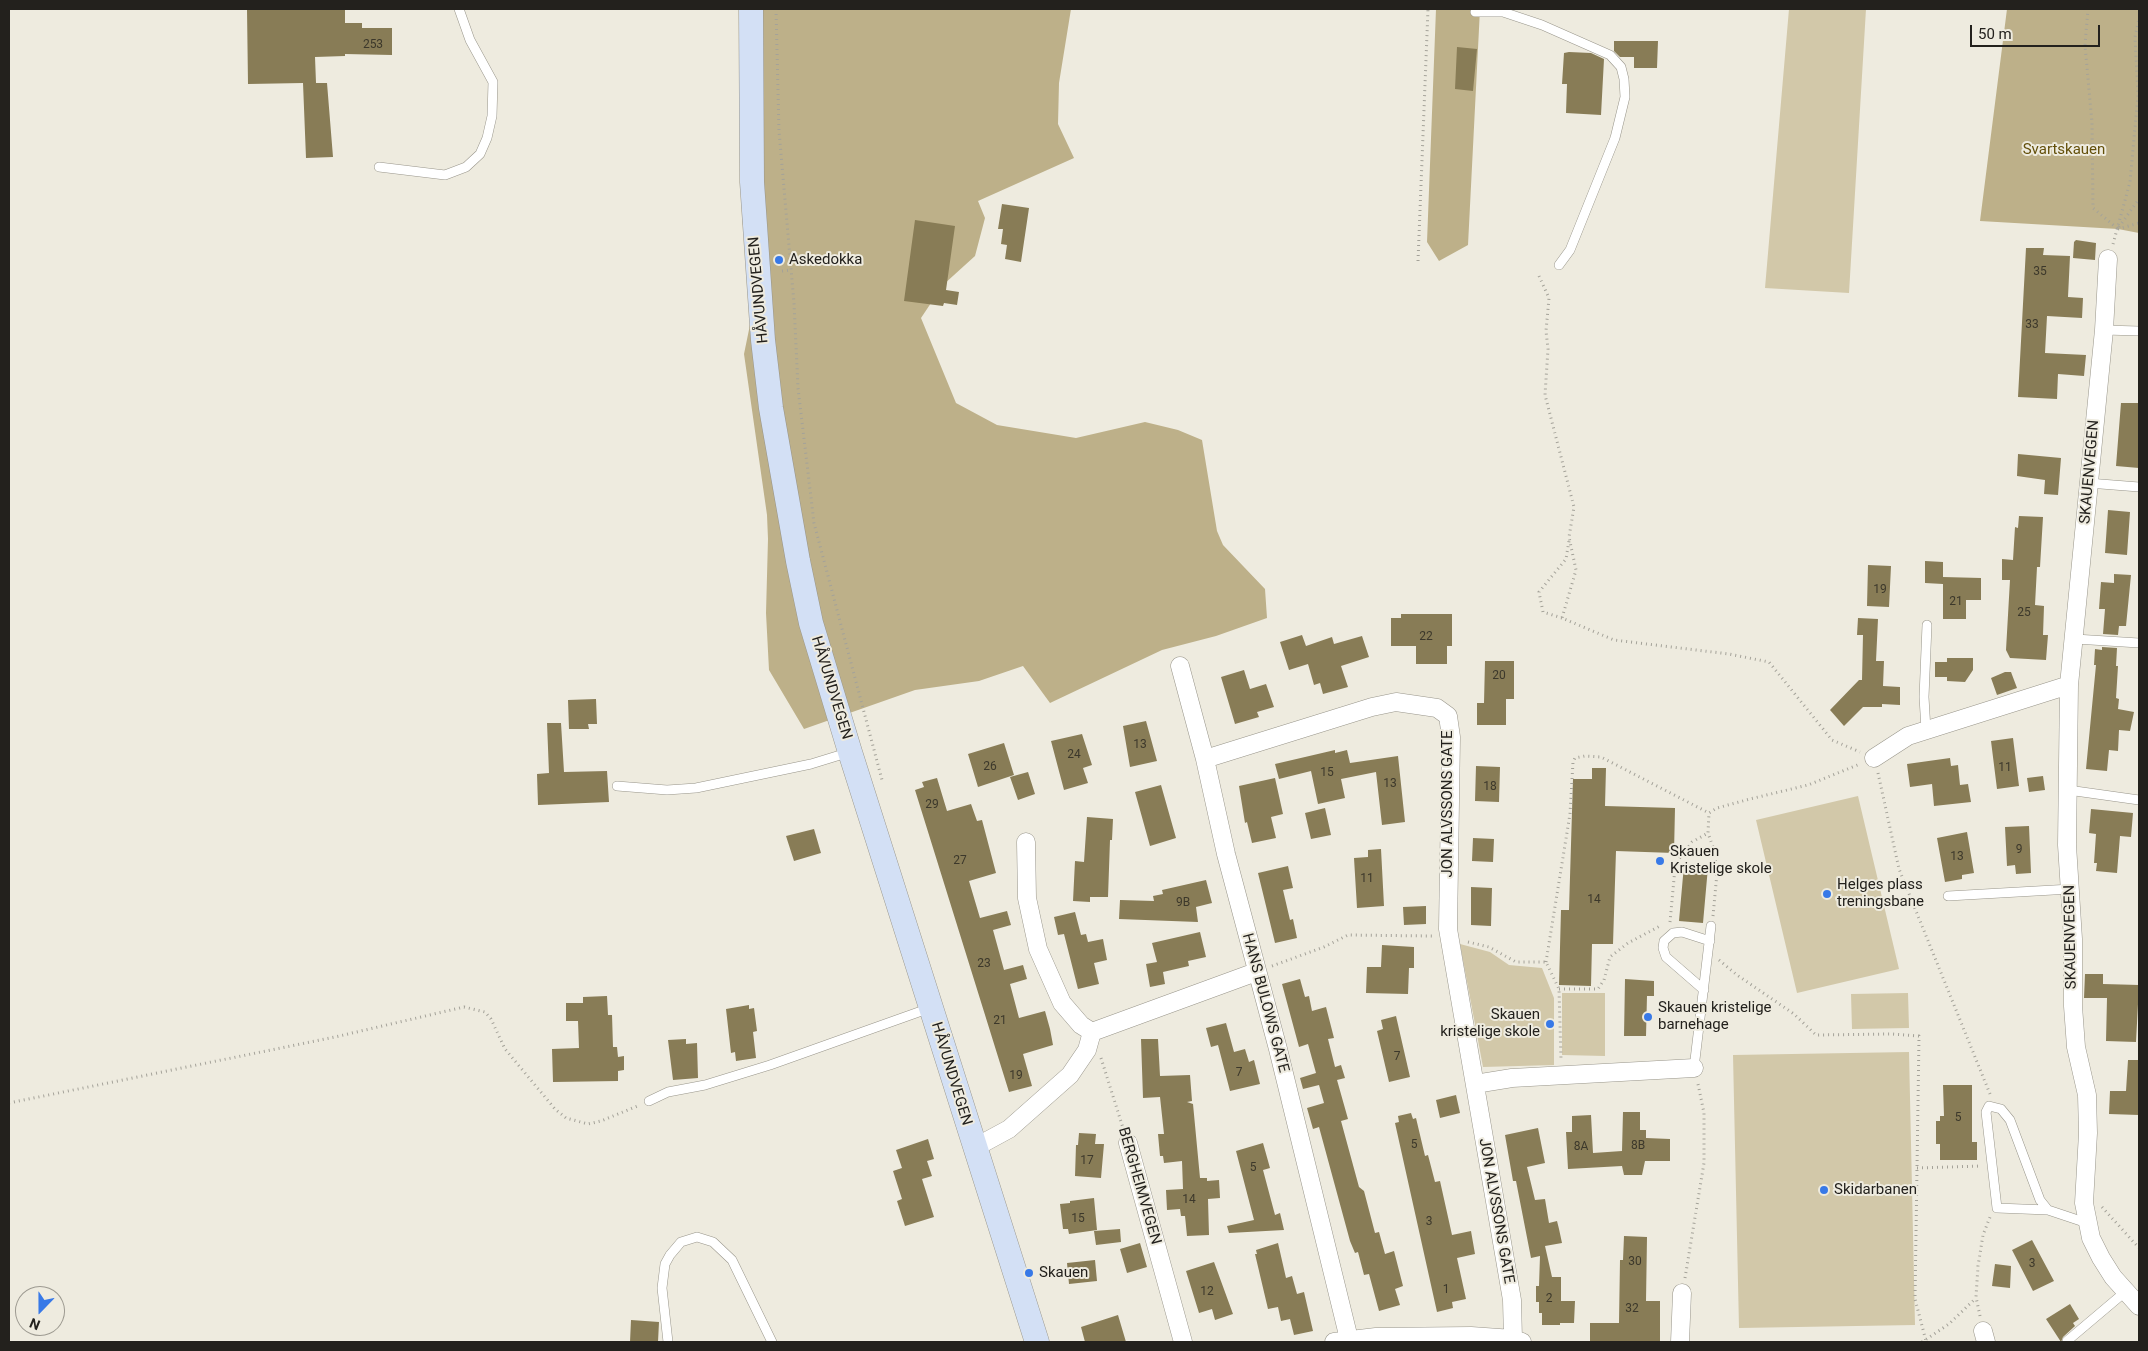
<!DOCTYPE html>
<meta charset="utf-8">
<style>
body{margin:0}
#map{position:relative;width:2148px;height:1351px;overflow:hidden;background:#eeebdf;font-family:Roboto,sans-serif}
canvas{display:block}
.frame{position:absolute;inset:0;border:10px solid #23211d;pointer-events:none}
.north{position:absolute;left:15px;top:1286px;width:50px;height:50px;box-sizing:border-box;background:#eeebdf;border:1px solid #9d9a91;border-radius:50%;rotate:202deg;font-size:14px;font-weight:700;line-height:20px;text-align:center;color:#23211d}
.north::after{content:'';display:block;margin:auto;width:18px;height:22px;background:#3879e7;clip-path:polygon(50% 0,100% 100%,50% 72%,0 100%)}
.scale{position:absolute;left:1970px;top:25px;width:130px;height:22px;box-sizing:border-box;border:2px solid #23211d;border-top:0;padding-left:6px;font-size:15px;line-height:18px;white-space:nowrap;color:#23211d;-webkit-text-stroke:4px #eeebdf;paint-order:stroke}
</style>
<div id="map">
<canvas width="2148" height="1351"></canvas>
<div class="frame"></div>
<div class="north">N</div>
<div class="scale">50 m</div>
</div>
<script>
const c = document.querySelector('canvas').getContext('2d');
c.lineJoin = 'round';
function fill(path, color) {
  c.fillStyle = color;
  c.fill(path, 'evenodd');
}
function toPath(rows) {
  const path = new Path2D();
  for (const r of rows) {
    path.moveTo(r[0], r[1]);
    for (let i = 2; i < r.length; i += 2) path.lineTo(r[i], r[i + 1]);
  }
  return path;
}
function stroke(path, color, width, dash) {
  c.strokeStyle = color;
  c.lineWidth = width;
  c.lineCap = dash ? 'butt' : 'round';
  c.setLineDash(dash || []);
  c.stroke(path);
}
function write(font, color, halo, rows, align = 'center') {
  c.font = font + ' Roboto,sans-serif';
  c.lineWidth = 4;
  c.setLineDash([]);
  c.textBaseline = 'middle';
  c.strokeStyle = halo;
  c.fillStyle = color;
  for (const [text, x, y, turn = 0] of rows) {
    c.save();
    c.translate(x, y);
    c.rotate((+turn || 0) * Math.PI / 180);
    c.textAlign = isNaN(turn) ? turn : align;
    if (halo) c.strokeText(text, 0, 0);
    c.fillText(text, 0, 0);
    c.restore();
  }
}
fill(toPath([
 [1789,9,1866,9,1849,293,1765,288],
 [1858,796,1899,969,1797,993,1756,820],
 [1460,944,1490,952,1509,965,1542,968,1554,998,1554,1065,1483,1067],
 [1562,993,1605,993,1605,1056,1562,1055],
 [1908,993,1909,1028,1852,1029,1851,994],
 [1909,1052,1915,1325,1739,1328,1733,1055]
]), '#d2c8a9');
fill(toPath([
 [739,9,1071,9,1059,83,1058,124,1074,158,978,201,985,218,975,256,943,285,921,318,956,403,997,425,1076,438,1145,422,1178,430,1202,440,1217,531,1223,545,1265,589,1267,618,1216,636,1162,650,1050,703,1023,666,979,681,915,690,804,729,769,670,766,613,768,539,767,515,744,354,752,315,742,216],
 [1436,9,1480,9,1468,245,1439,261,1427,242],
 [2007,9,2139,9,2139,233,2118,229,1980,221]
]), '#bdb089');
fill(toPath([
 [247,9,345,9,345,23,362,23,362,28,392,28,392,55,345,54,345,56,315,57,316,83,327,83,333,157,306,158,303,83,248,84],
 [1614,41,1658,41,1657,68,1634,68,1634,57,1620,57,1614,51],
 [1457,47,1477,49,1473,91,1455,89],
 [1569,52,1591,53,1604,59,1601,115,1566,113,1567,84,1562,84,1564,53],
 [1002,204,1029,208,1021,262,1005,259,1007,245,1001,244,1003,229,998,229],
 [915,220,955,226,946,290,959,292,957,305,944,303,943,306,904,301],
 [2076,240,2096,243,2095,260,2073,258,2074,242],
 [2026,248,2044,248,2043,255,2070,256,2068,297,2083,298,2082,318,2047,316,2045,353,2086,355,2084,376,2058,374,2057,399,2018,397],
 [2121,403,2139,403,2139,468,2116,466],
 [2018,454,2061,458,2058,495,2044,494,2045,480,2017,476],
 [2108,510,2130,512,2127,555,2105,553],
 [2019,516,2043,517,2040,567,2037,567,2035,605,2044,606,2043,635,2048,635,2046,660,2010,658,2006,650,2010,580,2002,580,2002,559,2013,560,2015,527,2018,528],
 [1925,561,1943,562,1943,584,1925,583],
 [1868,565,1891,566,1889,607,1867,606],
 [2114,574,2131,575,2126,626,2119,626,2118,635,2103,634,2105,609,2099,609,2101,582,2114,583],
 [1943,577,1981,578,1981,600,1966,600,1966,619,1943,619],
 [1401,614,1452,614,1452,646,1447,646,1447,664,1416,664,1416,646,1391,646,1391,618,1401,618],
 [1858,618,1878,619,1876,661,1884,661,1883,686,1900,687,1900,705,1882,704,1882,707,1863,707,1844,726,1830,710,1859,680,1862,680,1863,635,1857,635],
 [1302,635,1306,646,1332,637,1334,644,1362,636,1369,657,1341,666,1348,687,1323,694,1320,683,1314,685,1308,664,1289,670,1280,642],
 [2102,647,2117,648,2116,666,2118,666,2116,698,2119,699,2118,709,2134,712,2130,731,2119,730,2118,751,2109,750,2107,771,2086,769,2096,665,2094,665,2095,649,2102,650],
 [1947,658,1973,658,1973,670,1965,682,1947,681,1947,677,1935,677,1935,662,1947,662],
 [1485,661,1514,661,1514,699,1506,699,1506,725,1477,725,1477,703,1484,703],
 [1244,670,1250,689,1266,684,1274,707,1257,712,1259,717,1235,724,1221,677],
 [2005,672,2011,672,2017,688,1997,695,1991,678],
 [596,699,597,724,588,724,589,729,569,729,568,700],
 [1146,721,1157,761,1130,767,1123,726],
 [547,723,561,723,564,772,607,771,609,802,538,805,537,774,549,773],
 [1082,734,1092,765,1083,768,1088,783,1064,790,1051,741],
 [2013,738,2019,786,1997,789,1991,741],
 [1004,743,1014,775,978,787,968,754],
 [1335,750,1335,753,1347,750,1350,763,1398,756,1405,822,1382,825,1376,772,1341,779,1345,798,1318,804,1311,771,1279,779,1275,764],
 [1950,758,1951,766,1958,765,1960,785,1968,784,1971,802,1934,806,1932,784,1910,787,1907,764],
 [1476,766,1500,767,1499,802,1475,801],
 [1592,768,1606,768,1605,806,1675,808,1674,853,1616,851,1613,944,1592,944,1591,986,1559,985,1561,910,1569,910,1573,779,1592,779],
 [1028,772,1035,794,1018,800,1010,777],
 [2043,776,2045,790,2029,792,2027,778],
 [937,778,947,811,971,804,977,821,982,820,996,873,969,881,980,918,1007,911,1011,925,993,930,1004,970,1023,965,1027,979,1010,984,1019,1018,1045,1011,1050,1029,1053,1045,1023,1054,1032,1086,1009,1092,915,790,924,787,922,782],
 [1275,778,1283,814,1271,817,1276,838,1252,843,1247,822,1245,823,1239,786],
 [1161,785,1176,838,1150,846,1135,792],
 [1325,808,1331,835,1311,839,1305,813],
 [2091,809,2133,813,2131,837,2120,836,2117,873,2096,871,2097,863,2094,863,2096,834,2089,833],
 [1087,817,1113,819,1112,840,1110,840,1108,897,1090,897,1090,902,1073,901,1075,861,1084,862],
 [2029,826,2031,873,2016,874,2015,865,2007,866,2005,827],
 [814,829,821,853,794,861,786,836],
 [1967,832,1974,873,1962,875,1962,879,1945,882,1937,838],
 [1473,838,1494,839,1493,862,1472,861],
 [1381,849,1384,906,1357,908,1354,858,1368,857,1368,850],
 [1684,865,1708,867,1703,923,1679,921],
 [1288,866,1293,888,1283,890,1290,920,1293,919,1297,938,1275,943,1258,873],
 [1206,880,1212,903,1196,907,1198,922,1119,919,1120,900,1154,901,1153,896,1163,894,1162,890],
 [1471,887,1492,888,1491,926,1471,925],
 [1426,906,1426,924,1404,925,1403,907],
 [1075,912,1081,935,1086,934,1088,942,1103,939,1107,960,1094,963,1099,984,1078,989,1064,934,1058,935,1054,917],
 [1200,932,1206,957,1188,961,1189,966,1163,972,1165,984,1150,987,1146,964,1157,962,1152,943],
 [1382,945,1414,947,1414,968,1409,968,1408,994,1366,993,1367,967,1381,967],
 [2085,974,2103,974,2103,984,2139,985,2136,1042,2106,1041,2107,998,2084,998],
 [1300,979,1305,997,1309,996,1312,1011,1326,1007,1334,1038,1328,1039,1335,1067,1341,1065,1345,1078,1337,1080,1348,1119,1341,1121,1359,1187,1364,1191,1375,1233,1379,1232,1385,1254,1394,1251,1403,1286,1395,1289,1400,1305,1379,1311,1369,1274,1364,1275,1358,1252,1355,1253,1350,1241,1319,1127,1313,1129,1307,1108,1324,1103,1319,1085,1303,1089,1300,1078,1316,1073,1308,1044,1299,1047,1282,984],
 [1625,979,1654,981,1654,996,1647,996,1646,1036,1624,1036],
 [607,996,608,1015,612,1015,613,1047,617,1047,618,1057,624,1056,624,1070,618,1071,618,1081,553,1082,552,1049,579,1048,578,1021,566,1021,566,1003,583,1003,583,997],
 [749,1005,749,1009,754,1008,757,1031,753,1032,756,1058,736,1061,735,1052,731,1053,726,1009],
 [1396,1016,1410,1077,1389,1082,1377,1031,1383,1029,1381,1020],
 [1226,1023,1234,1052,1245,1049,1249,1062,1254,1060,1260,1084,1230,1091,1218,1045,1211,1047,1206,1028],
 [686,1039,686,1044,697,1043,698,1078,673,1080,668,1040],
 [1141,1039,1158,1039,1160,1076,1190,1075,1192,1101,1187,1102,1193,1104,1200,1178,1207,1178,1207,1181,1219,1180,1220,1198,1208,1199,1209,1235,1187,1236,1185,1216,1181,1216,1180,1209,1167,1210,1166,1190,1183,1189,1182,1161,1164,1163,1163,1156,1160,1156,1158,1134,1164,1134,1160,1097,1143,1098],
 [2128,1060,2139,1060,2139,1115,2109,1114,2110,1091,2126,1091],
 [1943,1085,1972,1085,1972,1142,1977,1142,1977,1160,1940,1160,1940,1144,1936,1144,1936,1121,1940,1121,1940,1116,1944,1116],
 [1456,1095,1460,1113,1440,1118,1436,1100],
 [1623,1112,1640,1112,1640,1130,1646,1130,1646,1138,1670,1139,1670,1161,1645,1161,1642,1175,1624,1175,1622,1166,1568,1169,1566,1132,1572,1132,1572,1116,1591,1115,1593,1153,1622,1151],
 [1411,1113,1413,1119,1416,1118,1425,1156,1428,1155,1435,1182,1440,1181,1452,1235,1471,1231,1475,1254,1457,1258,1466,1299,1452,1302,1453,1308,1437,1312,1395,1123,1399,1122,1398,1116],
 [1538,1128,1545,1163,1527,1167,1535,1200,1545,1199,1549,1223,1557,1221,1559,1229,1562,1243,1545,1246,1552,1277,1561,1277,1561,1301,1575,1301,1574,1323,1560,1323,1560,1325,1542,1325,1542,1313,1539,1313,1539,1302,1536,1302,1536,1286,1539,1286,1540,1256,1531,1258,1516,1181,1513,1181,1505,1135],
 [1079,1133,1096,1134,1095,1144,1104,1144,1101,1178,1075,1176,1076,1145,1078,1145],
 [928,1139,934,1159,927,1161,932,1176,922,1179,934,1217,905,1226,897,1201,902,1199,893,1171,902,1168,896,1150],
 [1263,1143,1270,1168,1263,1170,1275,1215,1280,1213,1284,1230,1229,1233,1227,1226,1254,1220,1236,1151],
 [1094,1198,1097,1230,1069,1234,1068,1229,1063,1229,1060,1204,1070,1203,1070,1201],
 [1120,1229,1121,1242,1096,1245,1094,1231],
 [1624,1236,1647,1237,1646,1301,1660,1301,1660,1342,1590,1342,1590,1323,1619,1323,1620,1260,1623,1260],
 [2032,1240,2054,1281,2033,1291,2012,1250],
 [1140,1243,1147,1267,1127,1273,1120,1249],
 [1278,1243,1286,1278,1292,1276,1297,1294,1304,1292,1313,1331,1294,1335,1290,1319,1281,1321,1278,1307,1268,1309,1255,1254,1257,1254,1256,1250],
 [1095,1260,1097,1281,1069,1284,1067,1263],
 [1214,1262,1233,1314,1215,1320,1212,1309,1199,1313,1186,1271],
 [1995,1264,2011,1266,2010,1288,1992,1286],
 [2070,1304,2079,1319,2073,1323,2075,1326,2063,1337,2061,1342,2046,1319],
 [1118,1315,1126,1342,1085,1342,1081,1327],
 [631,1320,659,1322,658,1342,630,1342]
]), '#887c56');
const lane = toPath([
 [1475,12,1503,12,1542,25,1610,55,1621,67,1624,79,1625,97,1615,138,1570,250,1559,265],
 [379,167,445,175,466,167,480,154,487,138,492,116,493,82,470,40,459,9],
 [2104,330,2139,331],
 [2088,483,2139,487],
 [2075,639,2139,643],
 [1926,730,1924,697,1927,625],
 [617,786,667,790,696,788,811,764,850,752],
 [2068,790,2139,800],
 [1948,896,2071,889],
 [1704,990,1666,957,1663,948,1664,941,1673,933,1682,932,1710,941],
 [1694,1068,1711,926],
 [649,1101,668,1092,705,1085,770,1065,930,1008],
 [2048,1210,1997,1208,1986,1112,1989,1106,2001,1109,2010,1120,2040,1200,2048,1210,2087,1223],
 [2067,1341,2125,1292],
 [668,1342,662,1288,665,1264,670,1255,681,1242,697,1237,713,1242,732,1260,772,1342]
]);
const street = toPath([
 [2108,259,2104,330,2069,685,2067,845,2073,939,2073,1006,2076,1047,2087,1095,2088,1133,2084,1203,2091,1238,2101,1258,2113,1277,2139,1306],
 [1180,666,1205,759,1226,854,1278,1049,1349,1339],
 [1874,758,1908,736,2069,685],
 [1205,759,1372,707,1396,702,1437,708,1448,716,1451,737,1448,929,1512,1300,1513,1339],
 [1026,842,1027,898,1038,949,1062,1003,1081,1025,1092,1032],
 [1475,1084,1512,1078,1694,1068],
 [1128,1143,1183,1342],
 [974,1148,1009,1129,1070,1075,1087,1050,1092,1032,1256,972],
 [1983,1331,1986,1342],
 [1334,1342,1376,1337,1471,1336,1513,1339,1522,1342],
 [1680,1342,1682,1293]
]);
const secondary = toPath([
 [751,9,752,182,763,340,771,408,798,561,811,623,850,752,1037,1342]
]);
stroke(lane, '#98958a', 10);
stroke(street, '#98958a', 19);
stroke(secondary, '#98958a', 25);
stroke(toPath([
 [776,9,779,131,794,303,798,388,814,523,882,780],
 [2088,9,2085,45,2092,123,2093,208,2118,229],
 [2119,227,2139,199],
 [2118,229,2139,223],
 [2113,244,2130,182,2138,95,2135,37,2139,18],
 [1418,261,1428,9],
 [782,271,791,270],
 [1539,276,1549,298,1546,331,1548,349,1545,395,1574,507,1569,537,1576,570,1562,618,1614,640,1729,654,1769,662,1832,740,1860,752],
 [1562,618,1543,612,1539,592,1566,559,1569,541],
 [1878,773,1899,869,1990,1094],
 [1713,916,1717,873,1714,850,1708,833,1709,813,1717,808,1750,799,1808,785,1860,764],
 [1670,922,1675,868,1679,859,1692,842,1708,833],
 [1468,942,1489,947,1516,962,1546,962,1559,989,1561,1060],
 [1719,960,1737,975,1794,1014,1816,1035,1892,1034,1919,1036,1915,1299,1926,1341],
 [1546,962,1570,814,1573,762,1575,758,1585,756,1601,757,1709,813],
 [1272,966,1324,947,1348,935,1432,936],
 [1559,989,1598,989,1604,980,1610,957,1628,943,1660,926],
 [1101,1058,1123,1128],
 [9,1103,335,1037,464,1007,485,1012,491,1019,505,1049,555,1109,566,1118,588,1124,601,1121,640,1105],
 [1917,1168,1981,1166],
 [2102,1207,2139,1248],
 [1685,1278,1704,1163,1704,1113,1698,1084],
 [1980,1316,1976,1297,1978,1266,1983,1235,1990,1217],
 [1922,1342,1949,1324,1976,1298]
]), '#a4a299', 3, [1, 4]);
stroke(lane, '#fff', 9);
stroke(street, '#fff', 18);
stroke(secondary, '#d3e0f5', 24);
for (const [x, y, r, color] of [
 [779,260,5,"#3879e7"],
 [1660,861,5,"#3879e7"],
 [1827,894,5,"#3879e7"],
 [1648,1017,5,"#3879e7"],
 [1550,1024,5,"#3879e7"],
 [1824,1190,5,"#3879e7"],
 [1029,1273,5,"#3879e7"]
]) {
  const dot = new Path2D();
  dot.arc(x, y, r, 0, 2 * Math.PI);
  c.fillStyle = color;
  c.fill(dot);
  stroke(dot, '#eeebdf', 2);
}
write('12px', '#3c382b', null, [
 ["253",373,45],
 ["35",2040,272],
 ["33",2032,325],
 ["19",1880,590],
 ["21",1956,602],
 ["25",2024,613],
 ["22",1426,637],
 ["20",1499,676],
 ["13",1140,745],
 ["24",1074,755],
 ["26",990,767],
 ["11",2005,768],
 ["15",1327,773],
 ["13",1390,784],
 ["18",1490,787],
 ["29",932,805],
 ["9",2019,850],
 ["13",1957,857],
 ["27",960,861],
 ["11",1367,879],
 ["14",1594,900],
 ["9B",1183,903],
 ["23",984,964],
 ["21",1000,1021],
 ["7",1397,1057],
 ["7",1239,1073],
 ["19",1016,1076],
 ["5",1958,1118],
 ["5",1414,1145],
 ["8B",1638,1146],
 ["8A",1581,1147],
 ["17",1087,1161],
 ["5",1253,1168],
 ["14",1189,1200],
 ["15",1078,1219],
 ["3",1429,1222],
 ["30",1635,1262],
 ["3",2032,1264],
 ["1",1446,1290],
 ["12",1207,1292],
 ["2",1549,1299],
 ["32",1632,1309]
]);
write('15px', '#634f0a', '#eeebdf', [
 ["Svartskauen",2064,150]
]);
write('15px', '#23211d', '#eeebdf', [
 ["Askedokka",789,260],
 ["Skauen",1670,852],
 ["Kristelige skole",1670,869],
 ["Helges plass",1837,885],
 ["treningsbane",1837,902],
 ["Skauen kristelige",1658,1008],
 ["barnehage",1658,1025],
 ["Skauen",1540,1015,"right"],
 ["kristelige skole",1540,1032,"right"],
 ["Skidarbanen",1834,1190],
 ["Skauen",1039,1273]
], 'left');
write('15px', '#23211d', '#eeebdf', [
 ["HÅVUNDVEGEN",759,290,-95],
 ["SKAUENVEGEN",2090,472,-85],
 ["HÅVUNDVEGEN",831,688,73],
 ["JON ALVSSONS GATE",1448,804,-90],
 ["SKAUENVEGEN",2071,937,-91],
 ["HANS BULOWS GATE",1265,1003,75],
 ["HÅVUNDVEGEN",951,1074,73],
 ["BERGHEIMVEGEN",1139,1186,74],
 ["JON ALVSSONS GATE",1496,1211,80]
]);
</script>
